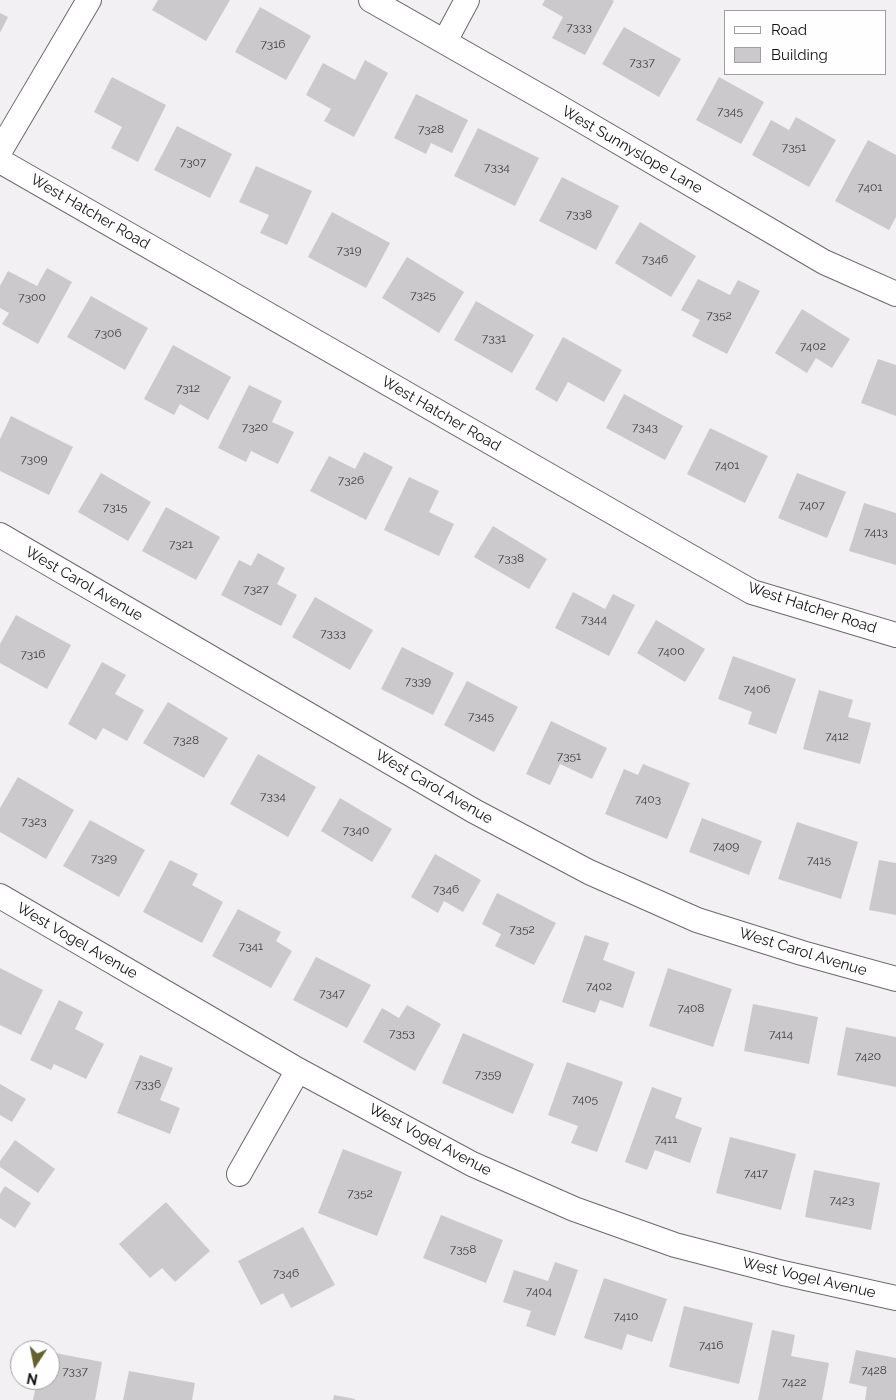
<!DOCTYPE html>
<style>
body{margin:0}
#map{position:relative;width:896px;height:1400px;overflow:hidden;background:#f2f0f3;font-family:Raleway,sans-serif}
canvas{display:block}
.legend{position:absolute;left:724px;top:10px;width:162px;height:65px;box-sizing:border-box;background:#fffeff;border:1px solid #a09fa0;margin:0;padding:6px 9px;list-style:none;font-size:15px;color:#111011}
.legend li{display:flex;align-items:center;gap:10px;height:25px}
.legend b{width:25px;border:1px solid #a09fa0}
.north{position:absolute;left:10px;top:1340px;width:50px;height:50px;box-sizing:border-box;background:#fffeff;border:1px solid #a09fa0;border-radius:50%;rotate:191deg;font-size:14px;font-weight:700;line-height:20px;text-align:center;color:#111011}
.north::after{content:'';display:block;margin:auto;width:18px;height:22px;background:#64612d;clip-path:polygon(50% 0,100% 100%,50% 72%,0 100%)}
</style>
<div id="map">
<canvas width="896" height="1400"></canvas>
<ul class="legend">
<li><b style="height:6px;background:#fff"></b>Road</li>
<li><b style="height:14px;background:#cbc9cc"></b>Building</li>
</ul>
<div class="north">N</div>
</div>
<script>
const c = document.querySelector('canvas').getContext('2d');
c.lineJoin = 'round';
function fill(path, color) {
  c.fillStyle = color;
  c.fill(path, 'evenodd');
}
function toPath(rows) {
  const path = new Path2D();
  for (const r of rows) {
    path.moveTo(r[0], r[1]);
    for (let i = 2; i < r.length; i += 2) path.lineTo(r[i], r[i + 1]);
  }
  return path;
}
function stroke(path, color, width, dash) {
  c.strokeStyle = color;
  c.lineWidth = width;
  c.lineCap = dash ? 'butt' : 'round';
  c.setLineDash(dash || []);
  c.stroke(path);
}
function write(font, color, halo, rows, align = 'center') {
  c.font = font + ' Raleway,sans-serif';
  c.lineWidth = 4;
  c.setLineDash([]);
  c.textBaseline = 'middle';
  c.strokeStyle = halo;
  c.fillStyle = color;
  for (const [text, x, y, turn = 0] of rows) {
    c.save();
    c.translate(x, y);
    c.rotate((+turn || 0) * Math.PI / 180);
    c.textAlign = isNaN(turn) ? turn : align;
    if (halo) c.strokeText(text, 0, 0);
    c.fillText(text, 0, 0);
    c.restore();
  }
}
fill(toPath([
 [158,0,230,0,206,41,152,10],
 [545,0,612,0,614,1,585,55,552,38,563,17,542,5],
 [260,7,311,36,286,80,235,52],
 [0,13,8,17,0,33],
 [624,27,681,59,659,97,602,64],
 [365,60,388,73,354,137,324,121,331,109,306,95,323,63,355,80],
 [112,77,166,105,138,162,111,148,122,127,94,112],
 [719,77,764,102,741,144,696,120],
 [416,94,468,120,452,153,431,143,426,154,394,138],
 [796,117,836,140,809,187,752,155,771,120,789,130],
 [177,126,232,154,210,198,154,170],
 [478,128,539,158,515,206,454,176],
 [868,140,896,155,896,217,889,230,835,201],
 [256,166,312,191,287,245,260,233,269,215,239,202],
 [562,177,619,206,596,250,539,221],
 [332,212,390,243,366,288,308,257],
 [640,222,696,256,671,297,615,263],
 [407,257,464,292,439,333,382,298],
 [47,268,72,282,38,344,2,324,9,313,0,308,0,286,8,271,37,286],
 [698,279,730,295,738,280,760,291,727,354,692,336,700,320,681,310],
 [91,296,148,328,125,370,67,337],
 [476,301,534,335,512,373,454,340],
 [802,309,850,339,832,368,816,358,807,373,775,353],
 [563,337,622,370,604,402,568,382,557,402,535,389],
 [173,345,231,377,208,420,180,404,174,415,144,399],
 [878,359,896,365,896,416,861,403],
 [249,385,282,401,272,422,294,432,278,464,251,451,246,462,218,448],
 [624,394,683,426,665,460,606,428],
 [11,416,73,447,49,495,0,471,0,439],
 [710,428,768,456,745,503,687,474],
 [364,452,393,467,366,520,310,491,329,456,355,469],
 [101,473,151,502,128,541,78,512],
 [797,473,846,492,827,538,778,518],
 [409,477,439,491,429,512,454,524,439,556,384,530],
 [864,503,896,513,896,565,849,551],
 [166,507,220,537,196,580,142,551],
 [493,526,547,559,529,589,474,557],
 [258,553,285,568,277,584,297,595,281,626,221,595,239,560,251,566],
 [573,592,605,609,613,594,635,605,609,656,555,628],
 [315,597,373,630,350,670,292,637],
 [16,615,71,645,47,689,0,663,0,644],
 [656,620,705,649,685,682,637,653],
 [402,647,454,673,433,715,381,689],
 [733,656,796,679,776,734,748,724,752,712,718,699],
 [102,662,126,675,115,694,144,710,127,741,103,728,96,740,68,724],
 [467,681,518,707,494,752,444,725],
 [819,690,853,700,848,717,871,723,860,764,803,749],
 [168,702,228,738,204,778,143,743],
 [551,721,607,748,592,779,560,764,550,785,526,774],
 [258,754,316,787,288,837,230,804],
 [643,764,690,783,667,839,605,814,624,769,638,775],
 [18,777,74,810,46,859,0,832,0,808],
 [340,798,392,829,372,862,321,831],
 [702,818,762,841,749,875,689,852],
 [90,820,145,850,119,897,63,866],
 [797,822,858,842,841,899,778,879],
 [435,854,481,880,463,912,444,901,438,913,411,897],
 [170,860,198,874,192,885,223,902,202,943,143,912],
 [879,860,896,863,896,915,869,910],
 [497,893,556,923,534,965,495,946,501,934,482,924],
 [238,909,281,932,276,941,292,951,271,988,212,956],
 [585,935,609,943,603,960,635,972,623,1008,600,1000,595,1013,562,1002],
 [316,957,371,985,347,1028,293,1000],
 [0,968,43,990,21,1035,0,1025],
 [668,968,732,989,713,1047,649,1026],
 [59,1000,83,1012,75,1029,104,1044,86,1079,54,1064,51,1070,30,1060],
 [753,1004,818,1017,809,1064,744,1051],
 [407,1005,441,1024,415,1071,363,1042,382,1008,399,1018],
 [846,1027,896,1037,896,1087,837,1075],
 [463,1033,534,1064,513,1114,442,1083],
 [140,1055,173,1068,160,1100,180,1108,170,1134,117,1113],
 [567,1062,623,1082,597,1152,571,1143,578,1126,548,1115],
 [0,1084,26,1099,12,1122,0,1115],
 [652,1087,682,1098,675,1118,702,1128,690,1163,655,1150,647,1170,625,1162],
 [730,1137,796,1154,781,1210,716,1193],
 [15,1140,55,1169,38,1193,0,1167,0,1161],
 [343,1149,402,1172,377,1236,318,1213],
 [814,1170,880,1183,871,1230,805,1217],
 [5,1186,31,1203,15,1228,0,1218,0,1194],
 [166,1202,210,1251,175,1282,162,1268,150,1278,119,1244],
 [441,1215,503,1240,486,1283,423,1258],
 [303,1227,335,1285,291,1308,283,1293,261,1305,238,1261],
 [555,1262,578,1270,555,1336,526,1326,531,1311,503,1302,514,1270,548,1281],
 [604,1278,667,1299,652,1342,627,1334,622,1350,584,1338],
 [684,1306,753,1323,739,1384,669,1367],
 [772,1330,795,1335,791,1356,829,1363,822,1400,758,1400],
 [856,1350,896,1358,896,1400,865,1400,867,1387,849,1383],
 [50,1352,102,1362,95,1400,33,1400,37,1380,50,1380],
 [129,1371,195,1383,192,1400,123,1400],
 [334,1395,355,1399,355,1400,333,1400]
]), '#cbc9cc');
const street = toPath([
 [371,0,552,103,824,262,896,294],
 [445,41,467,0],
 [0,151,89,0],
 [0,161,752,592,896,635],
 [0,535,474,811,589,872,697,920,802,953,896,979],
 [0,896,298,1070,472,1164,574,1209,675,1245,783,1273,896,1298],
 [239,1174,298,1070]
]);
stroke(street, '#6b686b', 26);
stroke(street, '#fff', 24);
write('12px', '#403e40', null, [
 ["7333",579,27],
 ["7316",273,44],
 ["7337",642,62],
 ["7345",730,111],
 ["7328",431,129],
 ["7351",794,147],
 ["7307",193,162],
 ["7334",497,167],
 ["7401",870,187],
 ["7338",579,214],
 ["7319",349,250],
 ["7346",655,259],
 ["7325",423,295],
 ["7300",32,297],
 ["7352",719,315],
 ["7306",108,333],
 ["7331",494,338],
 ["7402",813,346],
 ["7312",188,388],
 ["7320",255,427],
 ["7343",645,427],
 ["7309",34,459],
 ["7401",727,465],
 ["7326",351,480],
 ["7407",812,505],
 ["7315",115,507],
 ["7413",876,532],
 ["7321",181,544],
 ["7338",511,558],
 ["7327",256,589],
 ["7344",594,619],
 ["7333",333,633],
 ["7400",671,651],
 ["7316",33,654],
 ["7339",418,681],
 ["7406",757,689],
 ["7345",481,716],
 ["7412",837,736],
 ["7328",186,740],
 ["7351",569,756],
 ["7334",273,796],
 ["7403",648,799],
 ["7323",34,821],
 ["7340",356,830],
 ["7409",726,846],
 ["7329",104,858],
 ["7415",819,860],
 ["7346",446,889],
 ["7352",522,929],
 ["7341",251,946],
 ["7402",599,986],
 ["7347",332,993],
 ["7408",691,1008],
 ["7353",402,1033],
 ["7414",781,1034],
 ["7420",868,1056],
 ["7359",488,1074],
 ["7336",148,1084],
 ["7405",585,1099],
 ["7411",666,1139],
 ["7417",756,1173],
 ["7352",360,1193],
 ["7423",842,1200],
 ["7358",463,1249],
 ["7346",286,1273],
 ["7404",539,1291],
 ["7410",626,1316],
 ["7416",711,1345],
 ["7428",874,1370],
 ["7337",75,1371],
 ["7422",794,1382]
]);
write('15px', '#111011', '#fffeff', [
 ["West Sunnyslope Lane",632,150,30],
 ["West Hatcher Road",90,212,30],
 ["West Hatcher Road",441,414,30],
 ["West Carol Avenue",84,584,30],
 ["West Hatcher Road",812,608,18],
 ["West Carol Avenue",434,787,30],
 ["West Vogel Avenue",77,941,30],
 ["West Carol Avenue",803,952,17],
 ["West Vogel Avenue",430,1140,28],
 ["West Vogel Avenue",809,1278,13]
]);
</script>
